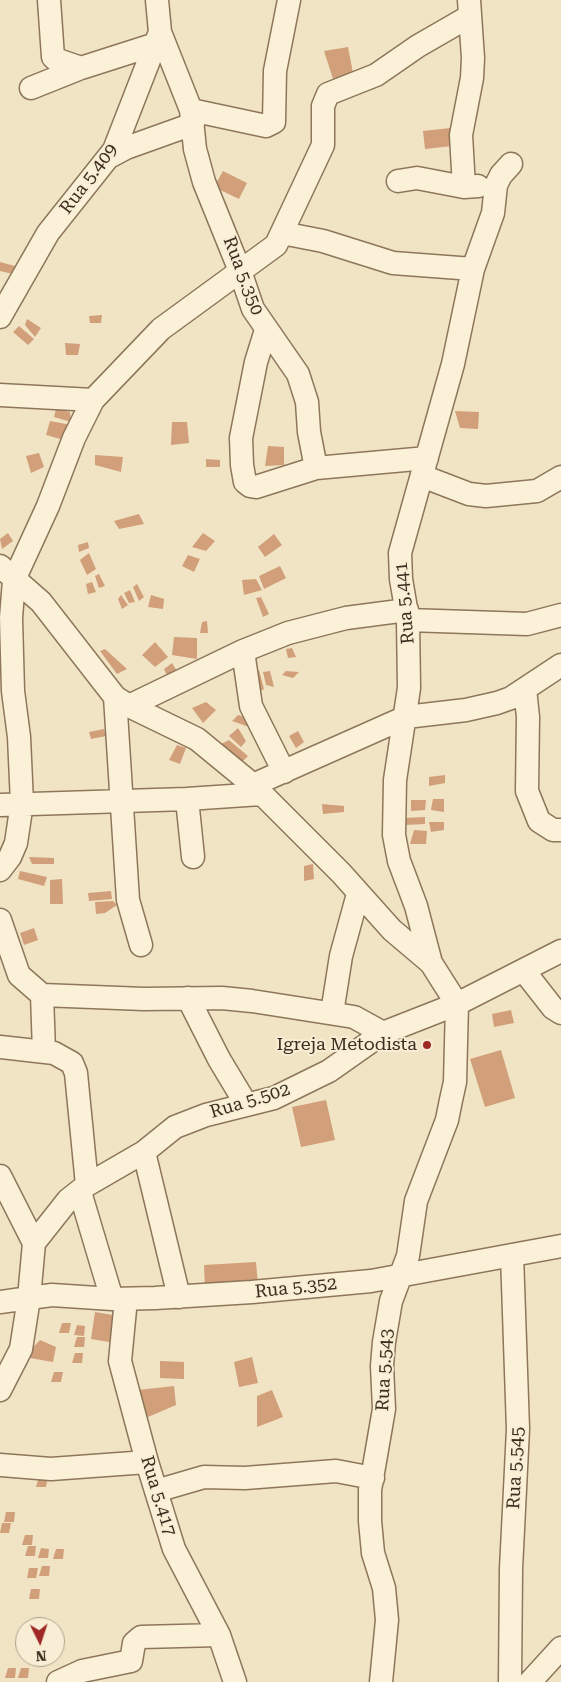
<!DOCTYPE html>
<style>
body{margin:0}
#map{position:relative;width:561px;height:1682px;overflow:hidden;background:#f1e4c5;font-family:"Roboto Serif",serif}
canvas{display:block}
.north{position:absolute;left:15px;top:1617px;width:50px;height:50px;box-sizing:border-box;background:#f7eed5;border:1px solid #aca18c;border-radius:50%;rotate:176deg;font-size:14px;font-weight:700;line-height:20px;text-align:center;color:#3c2d1e}
.north::after{content:'';display:block;margin:auto;width:18px;height:22px;background:#9f2826;clip-path:polygon(50% 0,100% 100%,50% 72%,0 100%)}
</style>
<div id="map">
<canvas width="561" height="1682"></canvas>
<div class="north">N</div>
</div>
<script>
const c = document.querySelector('canvas').getContext('2d');
c.lineJoin = 'round';
function fill(path, color) {
  c.fillStyle = color;
  c.fill(path, 'evenodd');
}
function toPath(rows) {
  const path = new Path2D();
  for (const r of rows) {
    path.moveTo(r[0], r[1]);
    for (let i = 2; i < r.length; i += 2) path.lineTo(r[i], r[i + 1]);
  }
  return path;
}
function stroke(path, color, width, dash) {
  c.strokeStyle = color;
  c.lineWidth = width;
  c.lineCap = dash ? 'butt' : 'round';
  c.setLineDash(dash || []);
  c.stroke(path);
}
function write(font, color, halo, rows, align = 'center') {
  c.font = font + ' "Roboto Serif",serif';
  c.lineWidth = 4;
  c.setLineDash([]);
  c.textBaseline = 'middle';
  c.strokeStyle = halo;
  c.fillStyle = color;
  for (const [text, x, y, turn = 0] of rows) {
    c.save();
    c.translate(x, y);
    c.rotate((+turn || 0) * Math.PI / 180);
    c.textAlign = isNaN(turn) ? turn : align;
    if (halo) c.strokeText(text, 0, 0);
    c.fillText(text, 0, 0);
    c.restore();
  }
}
fill(toPath([
 [348,47,353,73,333,79,324,51],
 [450,128,452,146,425,149,423,131],
 [223,171,247,183,239,199,214,187],
 [0,262,15,266,13,274,0,271],
 [102,315,101,323,90,323,89,316],
 [27,319,41,328,35,337,25,325],
 [19,326,34,339,28,345,13,332],
 [65,343,80,344,78,355,66,355],
 [56,409,70,412,71,422,54,417],
 [455,411,479,412,478,429,460,428],
 [50,421,71,425,64,440,46,435],
 [172,422,187,422,189,443,171,445],
 [268,446,284,447,284,465,265,466],
 [39,453,44,467,31,473,26,456],
 [95,455,123,457,121,472,95,465],
 [206,459,220,460,220,467,206,467],
 [139,514,144,524,119,529,114,521],
 [8,533,13,541,2,549,0,539],
 [203,533,215,541,206,551,192,547],
 [274,534,282,545,265,557,258,547],
 [88,542,89,548,79,552,78,545],
 [89,553,96,569,87,575,80,560],
 [188,555,200,559,194,572,182,566],
 [280,566,286,578,264,589,259,576],
 [99,574,105,586,99,588,95,576],
 [256,579,262,590,244,595,242,580],
 [92,582,96,592,88,594,86,584],
 [137,584,144,597,139,601,133,587],
 [130,590,135,602,129,603,124,593],
 [121,595,128,605,122,609,118,599],
 [151,595,164,599,163,609,148,607],
 [261,597,269,614,263,617,256,598],
 [207,621,208,633,200,633,202,622],
 [174,637,197,638,197,659,172,655],
 [155,642,168,657,155,667,142,655],
 [292,648,296,657,288,658,286,649],
 [105,649,127,669,117,674,100,651],
 [172,663,180,676,170,682,164,669],
 [259,670,264,689,259,692,254,672],
 [270,671,274,687,266,685,263,672],
 [286,671,299,672,293,678,282,675],
 [206,702,216,710,203,723,192,708],
 [238,715,254,720,252,728,232,721],
 [238,728,246,741,241,747,229,736],
 [104,729,106,736,91,739,89,732],
 [298,731,304,742,296,748,289,736],
 [229,740,248,756,240,764,219,745],
 [177,745,186,748,180,764,169,760],
 [445,775,445,783,429,786,429,777],
 [433,799,444,799,444,812,431,810],
 [411,800,426,800,425,810,411,811],
 [322,804,344,806,344,812,323,814],
 [425,817,425,824,404,825,404,818],
 [429,822,444,822,444,830,431,832],
 [414,830,427,831,426,844,410,844],
 [29,857,54,858,54,864,32,864],
 [313,864,314,879,304,881,304,866],
 [20,871,47,877,44,886,18,879],
 [62,879,63,904,50,904,50,880],
 [111,891,112,899,89,901,88,893],
 [113,901,117,905,105,913,96,914,95,902],
 [34,928,38,940,24,945,20,933],
 [511,1010,514,1023,494,1027,492,1014],
 [501,1050,515,1098,485,1107,470,1059],
 [326,1100,335,1140,301,1147,292,1107],
 [256,1262,258,1285,205,1289,204,1265],
 [95,1312,119,1316,115,1343,91,1339],
 [62,1323,71,1323,69,1333,59,1333],
 [77,1325,85,1326,84,1336,74,1335],
 [77,1337,85,1337,84,1347,74,1347],
 [40,1340,56,1347,53,1362,24,1357],
 [75,1353,83,1353,82,1363,72,1363],
 [252,1357,258,1383,239,1387,234,1362],
 [160,1361,184,1362,184,1379,160,1378],
 [54,1372,63,1372,61,1382,51,1382],
 [174,1386,176,1405,141,1420,138,1390],
 [272,1390,283,1417,257,1427,257,1396],
 [39,1477,48,1477,46,1487,36,1487],
 [6,1512,15,1512,14,1522,4,1522],
 [2,1523,11,1523,9,1533,0,1533],
 [25,1535,33,1535,32,1545,22,1545],
 [28,1546,36,1546,35,1556,25,1556],
 [41,1548,49,1549,48,1558,38,1558],
 [56,1549,64,1549,63,1559,53,1559],
 [42,1566,50,1566,49,1576,39,1576],
 [29,1568,38,1568,36,1578,27,1578],
 [31,1589,40,1589,39,1599,29,1599],
 [8,1668,16,1668,15,1678,5,1678],
 [21,1668,29,1668,28,1678,18,1678]
]), '#d19f79');
const minor = toPath([
 [49,0,53,57,55,59,81,68],
 [157,0,160,32,191,110,195,149,204,182,240,271,253,309,298,374,307,402,309,432,316,468,427,458],
 [31,88,81,68,156,44],
 [191,110,266,126,274,122,275,71,289,0],
 [109,157,126,148,193,124],
 [398,181,417,178,464,187,478,186],
 [464,187,461,135,472,78,473,58,469,0],
 [282,233,323,241,393,263,473,269],
 [0,317,48,233,114,150,160,32],
 [266,330,256,362,241,438,242,465,245,482,250,486,256,487,316,468],
 [0,395,93,400],
 [422,476,469,494,486,496,537,491,561,477],
 [0,566,41,602,115,697,129,706,197,739,253,785,341,873,392,930,431,963,457,1004,455,1082,451,1100,447,1120,416,1201,408,1256,391,1301,384,1342,382,1366,384,1409,370,1490,370,1521,373,1553,384,1588,387,1620,381,1682],
 [408,620,527,624,561,615],
 [243,651,251,706,284,772],
 [525,689,528,717,527,791,539,821,553,830,561,830],
 [115,697,128,900,141,945],
 [129,706,243,651,288,633,346,618,407,610],
 [253,785,406,717,466,710,497,703,511,698,561,665],
 [187,799,193,857],
 [0,805,187,799,261,794],
 [0,870,10,857,16,843,22,803,19,737,13,691,11,618,14,580,48,506,74,438,93,400,161,329,276,245,323,145,323,106,328,94,376,75,418,46,470,16],
 [0,920,19,975,42,995,144,999,222,998,252,1001,354,1017,383,1033],
 [431,963,416,906,399,861,394,835,395,780,409,688,408,620,401,579,400,553,453,364,473,269,493,213,496,185,501,175,511,164],
 [524,971,553,1008,561,1013],
 [42,995,44,1051],
 [188,998,219,1059,246,1104],
 [332,1013,341,956,358,894],
 [0,1047,54,1053,72,1063,76,1073,87,1185],
 [144,1152,179,1297],
 [0,1176,34,1243],
 [80,1192,112,1299],
 [126,1299,120,1361,147,1462,174,1549,219,1635,235,1682],
 [0,1302,29,1298,34,1243,68,1200,87,1185,144,1152,175,1127,206,1115,274,1098,329,1071,383,1033,457,1004,561,951],
 [0,1390,21,1349,29,1298,52,1295,112,1299,155,1298,252,1292,371,1281,561,1246],
 [0,1465,51,1469,147,1462],
 [156,1491,204,1477,245,1478,336,1471,373,1478],
 [58,1682,82,1671,131,1661,134,1643,141,1637,219,1635],
 [510,1682,511,1569,518,1429,512,1255],
 [530,1682,561,1648]
]);
stroke(minor, '#8d765a', 25);
stroke(minor, '#fbf1d9', 22);
for (const [x, y, r, color] of [
 [427,1045,5,"#9f2826"]
]) {
  const dot = new Path2D();
  dot.arc(x, y, r, 0, 2 * Math.PI);
  c.fillStyle = color;
  c.fill(dot);
  stroke(dot, '#f7eed5', 2);
}
write('18px', '#3c2d1e', '#f7eed5', [
 ["Rua 5.409",89,179,-53],
 ["Rua 5.350",243,276,69],
 ["Rua 5.441",405,603,-95],
 ["Rua 5.502",250,1101,-17],
 ["Rua 5.352",296,1288,-6],
 ["Rua 5.543",385,1370,-87],
 ["Rua 5.545",516,1468,-87],
 ["Rua 5.417",158,1496,73]
]);
write('18px', '#3c2d1e', '#f7eed5', [
 ["Igreja Metodista",417,1045]
], 'right');
</script>
